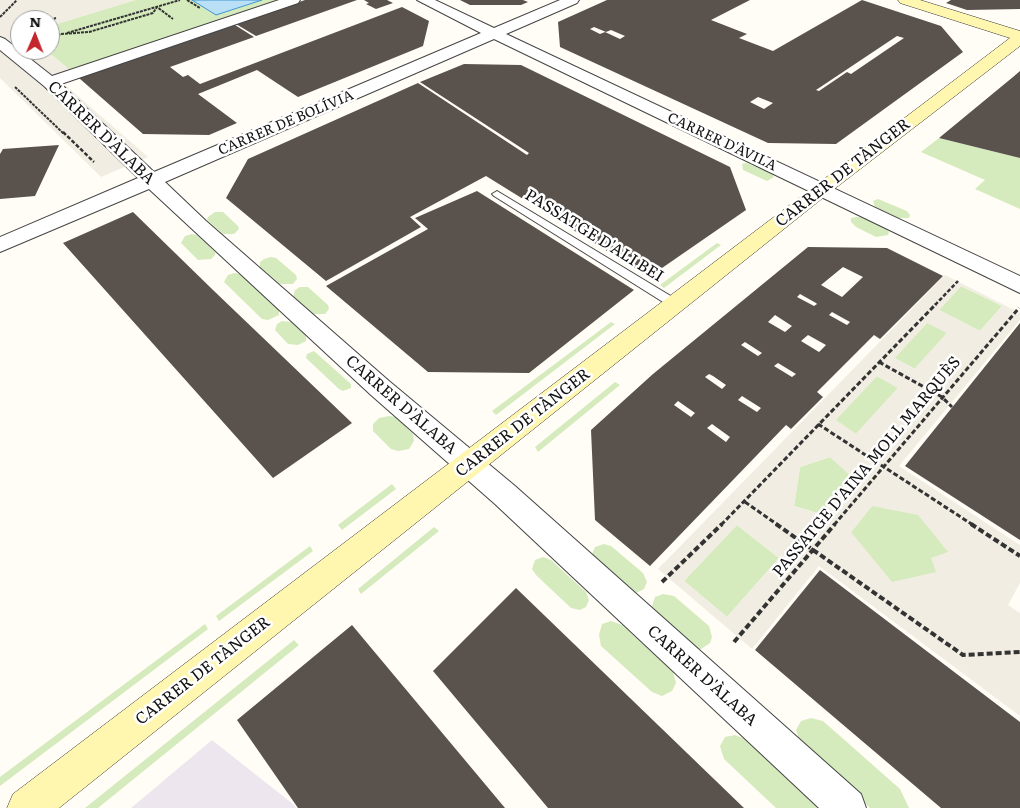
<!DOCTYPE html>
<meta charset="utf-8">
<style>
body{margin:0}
#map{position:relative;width:1020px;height:808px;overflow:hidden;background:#fffdf5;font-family:Literata,serif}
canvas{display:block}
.north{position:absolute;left:10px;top:10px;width:50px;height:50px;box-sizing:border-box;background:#fff;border:1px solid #a0a0a0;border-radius:50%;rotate:1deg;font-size:14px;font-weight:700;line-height:20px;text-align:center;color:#111}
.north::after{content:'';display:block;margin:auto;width:18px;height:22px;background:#c4262e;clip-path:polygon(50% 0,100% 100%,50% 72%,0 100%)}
</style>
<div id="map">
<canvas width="1020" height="808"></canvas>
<div class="north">N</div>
</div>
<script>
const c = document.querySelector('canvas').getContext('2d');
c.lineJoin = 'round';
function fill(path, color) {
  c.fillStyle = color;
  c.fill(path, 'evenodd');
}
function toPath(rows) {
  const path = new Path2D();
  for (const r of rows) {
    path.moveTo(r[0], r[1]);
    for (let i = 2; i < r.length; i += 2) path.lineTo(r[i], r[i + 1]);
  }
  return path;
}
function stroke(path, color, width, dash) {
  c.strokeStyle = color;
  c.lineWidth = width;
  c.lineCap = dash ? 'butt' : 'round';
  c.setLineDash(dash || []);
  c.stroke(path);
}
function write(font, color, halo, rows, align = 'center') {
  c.font = font + ' Literata,serif';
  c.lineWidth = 5;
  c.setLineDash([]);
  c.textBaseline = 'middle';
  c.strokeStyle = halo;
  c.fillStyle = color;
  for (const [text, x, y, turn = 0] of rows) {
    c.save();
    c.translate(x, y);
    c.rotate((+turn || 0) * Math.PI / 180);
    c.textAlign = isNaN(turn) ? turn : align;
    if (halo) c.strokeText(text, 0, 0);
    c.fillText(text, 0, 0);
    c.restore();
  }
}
fill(toPath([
 [212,740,293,804,296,808,131,808]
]), '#eee6ef');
fill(toPath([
 [135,0,192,0,216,15,262,0,280,0,71,71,46,50,50,50,50,26],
 [939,138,1020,158,1020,209,975,189,985,180,921,152],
 [746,163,772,173,774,177,767,181,743,170,742,164],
 [878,199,907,211,910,215,909,218,897,218,875,207,873,201],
 [215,212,223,212,238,226,239,229,234,234,223,234,207,220,208,217],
 [856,217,863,217,886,228,889,232,888,235,876,237,856,227,851,222,851,218],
 [192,234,197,235,215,252,215,255,211,259,198,260,181,243,185,236],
 [717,243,721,245,664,288,660,285],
 [271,257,276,258,296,275,297,279,293,284,280,284,260,267,260,262,264,259],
 [234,273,240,274,279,310,279,315,268,320,262,319,224,282,228,275],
 [961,286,1002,306,980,331,939,310],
 [300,287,308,287,328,305,329,309,325,314,313,314,293,297,295,290],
 [282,321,292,322,306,336,306,341,298,345,288,344,275,330,277,324],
 [611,322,615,324,496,415,492,411],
 [928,322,947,333,915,369,894,358],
 [314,351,351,384,351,388,343,391,339,389,306,358,307,354],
 [877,376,898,388,856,434,835,420],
 [615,382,620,385,538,452,535,447],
 [389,416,396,417,413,434,414,441,409,449,398,451,391,449,373,431,373,424,379,418],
 [830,457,853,477,821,514,794,506,800,467],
 [392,484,396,489,342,530,338,525],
 [887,487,981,549,932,622,836,551],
 [737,525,779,558,727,617,684,581],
 [434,527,439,531,361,594,358,589],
 [604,544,611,546,643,573,647,582,644,589,636,593,624,591,594,564,592,554,595,547],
 [310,546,313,551,219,621,216,616],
 [543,557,551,560,586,592,589,600,586,607,580,610,571,608,536,575,532,569,535,560],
 [663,594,674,596,709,626,712,637,710,643,701,649,688,648,655,617,652,606,655,597],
 [611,621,622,625,673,672,676,683,672,691,662,696,652,692,601,646,599,635,602,624],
 [205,624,208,629,0,786,0,777],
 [294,640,299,645,98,808,85,808],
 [811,718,823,721,900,789,909,808,870,808,801,745,796,730,801,721],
 [735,735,745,739,820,808,776,808,724,759,720,746,725,737]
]), '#d5ebbd');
fill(toPath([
 [0,0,135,0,50,26,50,20,20,20,20,50,46,50,71,71,79,78,64,84,148,157,101,177,0,78],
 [945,275,1020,313,1020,320,899,466,1020,545,1020,583,1008,605,1020,613,1020,716,819,566,752,649,658,569],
 [961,286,1002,306,980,331,939,310],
 [927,323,947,333,914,369,895,358],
 [877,376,898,388,856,434,836,420],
 [830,457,853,478,821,514,794,506,800,467],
 [872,506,918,515,948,552,931,558,936,572,892,582,851,532],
 [737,525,779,558,727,617,684,581]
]), '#f1ede2');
const water = toPath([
 [192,0,262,0,216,15,192,0]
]);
fill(water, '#b9e0f7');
stroke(water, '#3f96cf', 1);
fill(toPath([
 [305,0,357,0,256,36,236,24],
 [364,0,387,0,393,3,376,9,366,4,369,3],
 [460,0,523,0,528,2,521,5,470,5],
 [607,0,750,0,711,20,747,34,739,38,773,51,862,0,941,26,963,52,836,144,768,143,560,47,558,22],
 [594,27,606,32,611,30,625,36,620,39,605,32,600,34,590,29],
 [897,36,904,38,851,74,847,72,819,91,816,90],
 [758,97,773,103,764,109,750,102],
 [951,0,1020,0,1020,9,967,10,946,3],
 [402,7,429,21,423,46,298,97,257,70,198,94,237,123,209,135,143,134,79,78,235,25,254,37,170,67,183,77,188,75,200,84],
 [464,64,521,65,730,167,746,210,649,277,486,176,410,217,421,227,326,281,226,198,248,159,418,83,527,155,529,153,420,82],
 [1020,71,1020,158,939,138,1013,77],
 [59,145,35,196,0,199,0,154,3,149],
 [477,191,634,290,529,373,428,372,326,286,428,229,415,218],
 [133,212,213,290,352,423,273,478,63,243],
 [808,247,887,248,943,276,880,339,874,335,817,392,823,397,791,429,786,425,650,566,595,520,591,430,653,374],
 [843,267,863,277,842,297,821,285],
 [800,294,816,303,817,304,814,306,797,297],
 [832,312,850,322,847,325,829,315],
 [775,315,792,326,785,332,768,322],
 [808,335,826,345,819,352,801,341],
 [745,342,762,353,758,356,741,345],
 [778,363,796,374,792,377,774,366],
 [709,374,713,376,726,385,722,389,705,377],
 [742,396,761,408,757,412,738,400],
 [678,401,695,413,691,417,674,405],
 [712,424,730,437,726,442,707,428],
 [1020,323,1020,540,905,466],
 [820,570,1020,722,1020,808,941,808,755,650],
 [516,588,744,808,548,808,433,671],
 [352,625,505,808,298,808,237,720]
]), '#5a524d');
const lane = toPath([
 [497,191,679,301,681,304,679,307,671,307,494,196,492,194,497,191]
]);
const street = toPath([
 [279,0,300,0,298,3,61,84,154,172,481,33,417,0,435,0,494,28,560,0,579,0,577,3,506,34,1020,276,1020,293,494,39,165,182,206,221,389,381,515,486,861,794,866,808,819,808,495,504,371,395,149,189,0,252,0,237,138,178,44,86,0,50,0,37,5,39,52,76,279,0]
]);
const secondary = toPath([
 [898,0,920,0,1020,31,1020,46,829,193,59,808,7,808,13,794,1010,38,900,3,898,0]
]);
stroke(lane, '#444', 2);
stroke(street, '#444', 2);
stroke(secondary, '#333', 1);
stroke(toPath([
 [187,0,200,8],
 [0,17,17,0],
 [50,20,56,18],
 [67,33,180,0],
 [61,34,89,32,153,13,157,7,173,19],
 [50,38,61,34],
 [15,87,64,134]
]), '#333', 2, [3, 1]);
stroke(toPath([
 [63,132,94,162],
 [935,305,958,281]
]), '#333', 2.5, [4, 2]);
stroke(toPath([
 [879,362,942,397,952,407],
 [818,424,973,525],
 [745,502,778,525],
 [721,525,936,304],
 [834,525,1019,308]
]), '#333', 3, [5, 2.5]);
stroke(toPath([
 [776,524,963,655,1020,652],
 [971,524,1020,556],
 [662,582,722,524],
 [734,642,835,524]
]), '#333', 4, [6, 3]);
fill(lane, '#fff');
fill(street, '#fff');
fill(secondary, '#fff6b0');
write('14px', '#111', '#fff', [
 ["CARRER DE BOLÍVIA",286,123,-23],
 ["CARRER D'ÀVILA",722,142,25]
]);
write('16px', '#111', '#fff', [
 ["CARRER D'ÀLABA",101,133,44],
 ["CARRER DE TÀNGER",843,173,-38],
 ["PASSATGE D'ALI BEI",594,236,32],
 ["CARRER D'ÀLABA",401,405,41],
 ["CARRER DE TÀNGER",523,423,-38],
 ["PASSATGE D'AINA MOLL MARQUÈS",867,467,-50],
 ["CARRER DE TÀNGER",203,671,-38],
 ["CARRER D'ÀLABA",702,676,42]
]);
</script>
